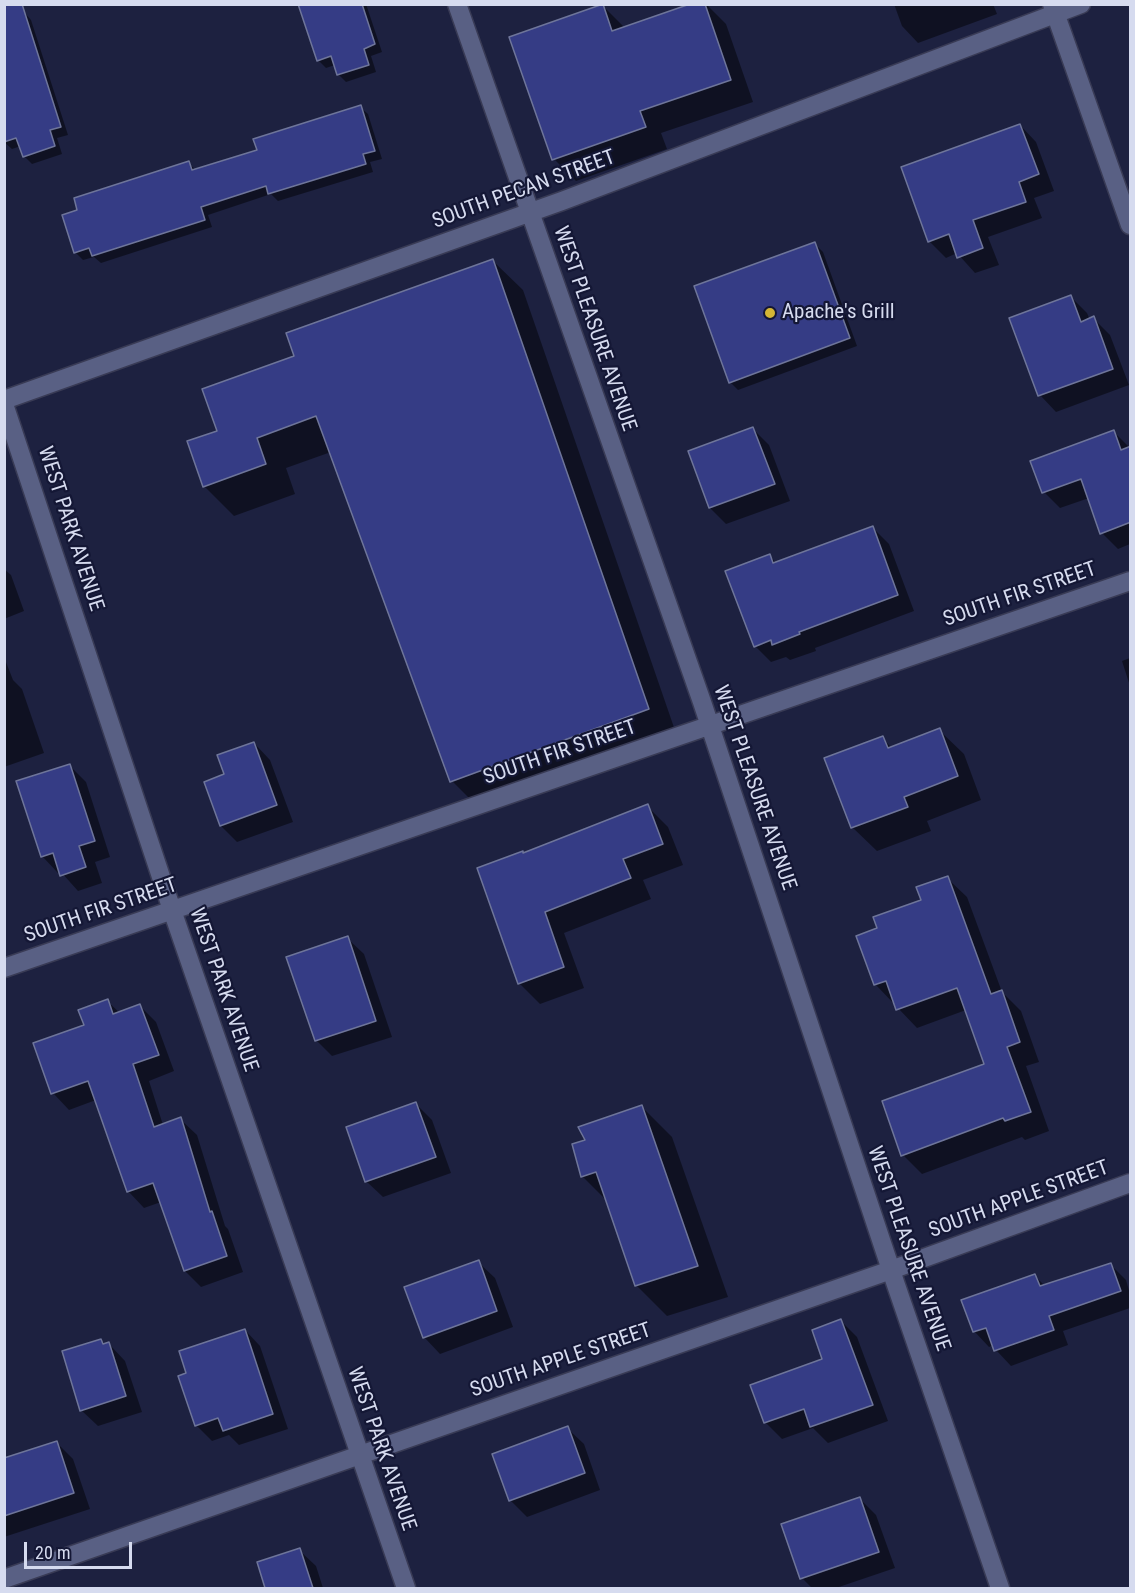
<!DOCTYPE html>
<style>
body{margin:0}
#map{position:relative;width:1135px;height:1593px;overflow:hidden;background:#1d2140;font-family:"Roboto Condensed",sans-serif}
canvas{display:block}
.frame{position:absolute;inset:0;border:6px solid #d6dbef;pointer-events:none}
.scale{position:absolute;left:24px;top:1542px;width:108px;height:27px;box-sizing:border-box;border:3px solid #d6dbef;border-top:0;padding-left:8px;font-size:18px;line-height:21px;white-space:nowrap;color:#d6dbef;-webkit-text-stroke:4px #141735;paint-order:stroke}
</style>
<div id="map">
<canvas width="1135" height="1593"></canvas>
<div class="frame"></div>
<div class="scale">20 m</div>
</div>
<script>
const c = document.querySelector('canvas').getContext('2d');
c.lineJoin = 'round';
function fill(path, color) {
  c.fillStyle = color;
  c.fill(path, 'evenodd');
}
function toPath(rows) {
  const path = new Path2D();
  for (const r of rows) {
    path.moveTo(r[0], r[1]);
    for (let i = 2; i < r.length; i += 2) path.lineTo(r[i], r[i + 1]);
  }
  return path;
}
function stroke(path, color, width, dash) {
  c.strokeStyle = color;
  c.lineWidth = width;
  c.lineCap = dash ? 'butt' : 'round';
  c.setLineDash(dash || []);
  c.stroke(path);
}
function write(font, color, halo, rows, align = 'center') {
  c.font = font + ' "Roboto Condensed",sans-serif';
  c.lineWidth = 4.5;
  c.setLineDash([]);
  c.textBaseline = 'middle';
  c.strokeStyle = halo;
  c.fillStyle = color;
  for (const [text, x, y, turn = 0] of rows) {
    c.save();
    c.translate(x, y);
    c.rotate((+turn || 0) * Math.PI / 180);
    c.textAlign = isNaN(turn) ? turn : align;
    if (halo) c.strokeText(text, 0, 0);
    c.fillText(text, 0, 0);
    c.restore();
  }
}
fill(toPath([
 [300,4,366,4,382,52,371,56,376,72,346,82,338,74,335,65,326,68,318,60],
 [694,4,706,4,726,24,753,102,661,133,667,149,576,181,554,159,603,6,625,28],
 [894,4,993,4,997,14,918,43,902,26],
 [24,12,31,20,68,135,57,138,62,154,32,164,24,156,21,146,12,149,4,142],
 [360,107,368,114,382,159,370,162,373,172,278,201,271,194,208,215,212,227,101,263,94,257,83,260,75,252,188,163,196,170,259,151],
 [1020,125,1036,142,1054,191,1034,198,1042,218,988,237,999,265,975,273,957,253,946,258,929,241],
 [815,244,823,252,857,346,738,390,730,382],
 [493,261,523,290,678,739,482,811,452,781,331,452,286,468,295,494,234,516,204,486,296,357],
 [1071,297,1087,313,1090,320,1093,318,1110,335,1129,385,1056,412,1040,395,1011,319],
 [753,429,769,445,790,501,726,524,710,508],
 [1114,432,1130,448,1130,544,1118,549,1102,533,1089,498,1060,508,1044,492],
 [873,528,889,544,914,611,815,648,816,651,790,660,786,657,771,662,755,646,770,556,777,564],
 [4,569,11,575,24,611,4,619],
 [4,657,13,680,22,689,44,753,4,767],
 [1130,658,1130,686,1122,661],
 [939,730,964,754,981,800,927,821,931,831,877,851,852,827,882,738,892,748],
 [254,743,270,760,293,822,237,842,221,826,226,775],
 [70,766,86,782,110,857,95,862,102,883,78,891,61,872,58,873,42,856],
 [647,806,668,827,683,865,643,880,651,899,564,933,584,988,540,1004,519,983,524,854],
 [947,878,967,897,1002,992,1021,1011,1039,1062,1026,1066,1049,1131,1025,1140,1022,1137,922,1174,903,1155,986,1064,966,1010,917,1028,876,985,858,937,879,929,923,901],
 [347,938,364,954,392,1037,332,1056,316,1040],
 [107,1001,120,1013,140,1006,156,1022,174,1071,149,1081,163,1125,180,1119,197,1135,225,1226,228,1229,243,1272,201,1287,185,1271,161,1202,144,1208,128,1191,96,1100,69,1110,53,1093,86,1026],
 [416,1104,432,1120,451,1173,383,1197,366,1181],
 [641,1106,672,1137,728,1297,667,1316,636,1285,608,1202,583,1177,574,1145,587,1141],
 [478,1262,495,1278,513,1327,440,1354,424,1337],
 [1111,1265,1126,1280,1130,1294,1130,1308,1063,1331,1068,1345,1011,1366,996,1350,994,1345,989,1347,974,1331,1035,1276,1045,1286],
 [841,1321,857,1337,888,1421,828,1443,813,1428,782,1439,766,1423,752,1386,824,1360],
 [245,1330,260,1346,288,1429,239,1445,229,1435,212,1441,196,1425,188,1374],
 [101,1340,106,1345,109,1344,125,1361,142,1412,98,1426,81,1410],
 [567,1428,584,1444,600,1490,527,1517,510,1500],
 [57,1443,73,1459,90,1509,4,1537,4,1460],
 [860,1499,876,1515,895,1568,836,1588,812,1588,802,1578],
 [299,1550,316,1566,323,1588,267,1588,259,1563]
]), '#0007');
const building = toPath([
 [4,4,22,4,61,127,50,130,55,146,23,157,16,138,4,142,4,4],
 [298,4,362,4,375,44,364,49,369,65,337,75,331,56,317,61,298,4],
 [603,4,612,31,690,4,705,4,731,80,640,111,646,127,552,160,509,37,603,4],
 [361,105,375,151,363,154,366,164,268,194,266,186,201,207,205,220,92,256,89,248,74,253,62,215,77,210,74,198,189,161,192,170,257,150,253,139,361,105],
 [1020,124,1039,174,1019,182,1026,202,973,220,983,248,957,258,949,234,928,242,901,167,1020,124],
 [815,242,850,338,729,383,694,286,815,242],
 [493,259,649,709,450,782,316,416,257,438,266,464,203,487,187,441,217,431,202,389,294,356,286,333,493,259],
 [1071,295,1081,322,1094,316,1113,369,1038,396,1009,318,1071,295],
 [753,427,775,484,709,508,688,451,753,427],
 [1114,430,1121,450,1131,446,1131,522,1100,534,1081,479,1042,493,1030,461,1114,430],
 [873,526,898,595,799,632,800,634,772,645,771,640,754,647,725,571,770,554,773,563,873,526],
 [940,728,958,776,904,797,908,807,851,828,824,758,883,736,888,748,940,728],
 [254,742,277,805,220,826,204,782,224,774,217,755,254,742],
 [70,764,95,841,79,846,86,867,60,876,53,853,41,857,16,781,70,764],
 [648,804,663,844,623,859,631,878,545,912,564,967,518,984,477,868,523,851,523,853,648,804],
 [948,876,991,994,1002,990,1020,1042,1007,1047,1031,1112,1005,1121,1003,1118,901,1156,882,1101,984,1064,957,988,896,1010,886,981,874,985,856,936,877,928,873,917,921,900,916,887,948,876],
 [348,936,376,1021,315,1041,286,957,348,936],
 [108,999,113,1014,140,1004,159,1055,133,1064,154,1127,181,1117,210,1212,212,1211,227,1256,184,1271,153,1183,127,1192,88,1081,51,1094,33,1043,84,1025,78,1010,108,999],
 [416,1102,436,1157,365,1182,346,1127,416,1102],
 [642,1105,698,1266,635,1286,596,1172,581,1177,572,1144,585,1140,578,1127,642,1105],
 [479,1260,497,1311,423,1338,404,1287,479,1260],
 [1111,1263,1121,1291,1049,1316,1054,1330,994,1351,986,1328,973,1332,961,1300,1035,1274,1040,1286,1111,1263],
 [841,1319,873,1405,810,1427,804,1409,764,1423,750,1385,822,1359,812,1330,841,1319],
 [245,1329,273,1414,223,1431,218,1418,195,1426,178,1376,186,1373,179,1351,245,1329],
 [101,1339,103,1344,109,1342,126,1396,80,1411,62,1351,101,1339],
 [568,1426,585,1473,509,1501,492,1454,568,1426],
 [57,1441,74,1493,4,1516,4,1458,57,1441],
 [860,1497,879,1552,800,1579,781,1524,860,1497],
 [300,1548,313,1588,265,1588,257,1562,300,1548]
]);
fill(building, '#353c85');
stroke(building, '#6e759a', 1.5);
const minor = toPath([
 [457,4,702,702,896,1285,1000,1588],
 [1052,4,1130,225],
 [4,400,562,201,1081,4],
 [4,404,172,910,406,1588],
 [4,968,1130,581],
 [4,1579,891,1270,1130,1183]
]);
stroke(minor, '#393b55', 21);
stroke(minor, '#596084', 18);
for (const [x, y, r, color] of [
 [770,313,6,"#d4b635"]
]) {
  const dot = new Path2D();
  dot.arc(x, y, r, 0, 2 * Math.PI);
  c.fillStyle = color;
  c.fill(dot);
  stroke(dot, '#141735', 2);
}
write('21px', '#d6dbef', '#141735', [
 ["SOUTH PECAN STREET",524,190,-20],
 ["WEST PLEASURE AVENUE",594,329,71],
 ["WEST PARK AVENUE",70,529,72],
 ["SOUTH FIR STREET",1020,595,-19],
 ["SOUTH FIR STREET",560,753,-19],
 ["WEST PLEASURE AVENUE",754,788,71],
 ["SOUTH FIR STREET",101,911,-19],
 ["WEST PARK AVENUE",223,990,71],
 ["SOUTH APPLE STREET",1019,1200,-20],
 ["WEST PLEASURE AVENUE",908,1249,71],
 ["SOUTH APPLE STREET",561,1361,-19],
 ["WEST PARK AVENUE",381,1449,71]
]);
write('21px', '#d6dbef', '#141735', [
 ["Apache's Grill",782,313]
], 'left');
</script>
